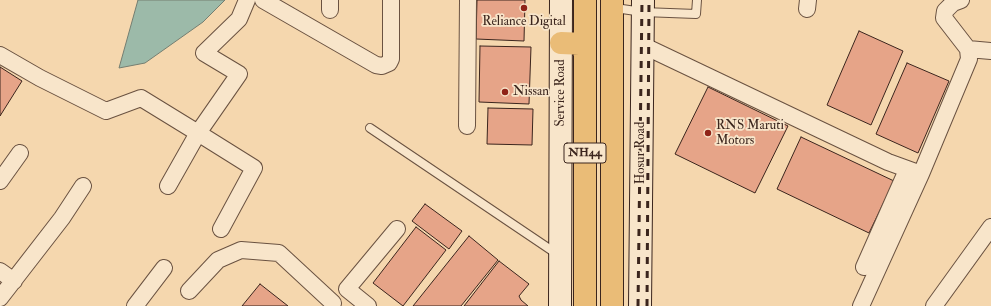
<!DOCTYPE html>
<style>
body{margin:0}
canvas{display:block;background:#f5d7ae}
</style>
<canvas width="991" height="306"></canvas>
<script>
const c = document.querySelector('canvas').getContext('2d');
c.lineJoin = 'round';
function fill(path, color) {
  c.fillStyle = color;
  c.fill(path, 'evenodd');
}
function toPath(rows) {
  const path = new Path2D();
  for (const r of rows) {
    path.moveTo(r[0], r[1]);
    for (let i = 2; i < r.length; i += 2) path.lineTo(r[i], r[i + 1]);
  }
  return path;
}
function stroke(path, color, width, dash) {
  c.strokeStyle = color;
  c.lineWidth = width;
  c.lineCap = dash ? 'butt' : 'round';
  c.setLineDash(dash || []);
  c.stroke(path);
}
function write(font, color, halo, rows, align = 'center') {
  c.font = font + ' "IM FELL Double Pica",serif';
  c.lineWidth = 3.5;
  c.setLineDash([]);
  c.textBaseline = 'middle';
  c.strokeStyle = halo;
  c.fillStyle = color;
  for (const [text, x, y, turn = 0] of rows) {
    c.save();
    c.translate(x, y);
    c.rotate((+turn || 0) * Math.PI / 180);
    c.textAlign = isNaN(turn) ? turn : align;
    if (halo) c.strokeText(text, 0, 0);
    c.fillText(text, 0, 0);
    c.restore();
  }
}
const water = toPath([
 [138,0,225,0,203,22,145,63,119,68,138,0]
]);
fill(water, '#9cbaa9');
stroke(water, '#757e71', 1);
const building = toPath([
 [477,0,525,0,524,41,476,39,477,0],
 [859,31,903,51,871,125,827,105,859,31],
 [480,46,531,47,529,104,479,102,480,46],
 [907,63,949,81,918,153,876,134,907,63],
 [0,67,22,81,0,116,0,67],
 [708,87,788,126,755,193,675,154,708,87],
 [488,108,533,109,532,145,487,144,488,108],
 [801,137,894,181,869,233,777,189,801,137],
 [425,204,462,231,449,249,412,221,425,204],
 [416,227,446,250,403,306,373,283,416,227],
 [469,236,498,260,461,306,413,306,469,236],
 [499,261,529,284,519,296,521,300,528,306,464,306,499,261],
 [260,284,288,306,242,306,260,284]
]);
fill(building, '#e6a488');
stroke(building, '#3b251d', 1);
const lane = toPath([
 [622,9,643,12,696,14,697,0],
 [370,128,557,254]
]);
const street = toPath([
 [263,0,376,65,382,66,389,63,391,59,391,0],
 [330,0,330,10],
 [807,9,808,0],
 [642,45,888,162,921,174,969,59,968,49,944,18,945,11,953,3,961,0],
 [968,49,991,51],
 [0,55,40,78,106,111,141,98,198,133,239,74,204,53,239,19,247,0],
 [467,126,468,0],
 [0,181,20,153],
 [168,186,198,133,254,168,221,229],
 [864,267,907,170],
 [0,271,14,281],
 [189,291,218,260,241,250,279,253,333,303],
 [0,298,62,218,83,186],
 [135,306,164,268],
 [368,306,347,289,397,229],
 [861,306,921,174],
 [934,306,991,227]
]);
const secondary = toPath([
 [560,306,561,0],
 [640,306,643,0]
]);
const highway = toPath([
 [585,0,585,306],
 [612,0,612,306],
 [561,43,585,44]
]);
stroke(lane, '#6a5241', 10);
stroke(street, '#6a5241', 18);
stroke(secondary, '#3b251d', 24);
stroke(highway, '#3b251d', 24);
stroke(lane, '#f8e5ca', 8);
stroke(street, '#f8e5ca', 16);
stroke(secondary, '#f8e5ca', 22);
stroke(highway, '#eabc77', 22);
stroke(toPath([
 [638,306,642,0],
 [647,306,649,0]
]), '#3b251d', 3, [7, 7]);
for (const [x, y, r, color] of [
 [524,8,4,"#8f2418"],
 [505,92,4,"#8f2418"],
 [708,133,4,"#8f2418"]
]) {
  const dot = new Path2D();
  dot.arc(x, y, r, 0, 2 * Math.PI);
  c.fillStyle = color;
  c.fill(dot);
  stroke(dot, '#f8e5ca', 1.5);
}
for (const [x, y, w] of [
 [585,153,42]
]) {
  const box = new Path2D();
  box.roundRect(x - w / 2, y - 10, w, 20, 3);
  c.fillStyle = '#f8e5ca';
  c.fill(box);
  stroke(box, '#3b251d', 1);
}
write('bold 12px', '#3b251d', null, [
 ["NH44",585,153]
]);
write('13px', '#3b251d', '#f8e5ca', [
 ["Reliance Digital",524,22,"center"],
 ["Nissan",513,92],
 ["RNS Maruti",716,126],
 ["Motors",716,141]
], 'left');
write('13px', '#3b251d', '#f8e5ca', [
 ["Service Road",561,93,-90],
 ["Hosur Road",641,153,-90]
]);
</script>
